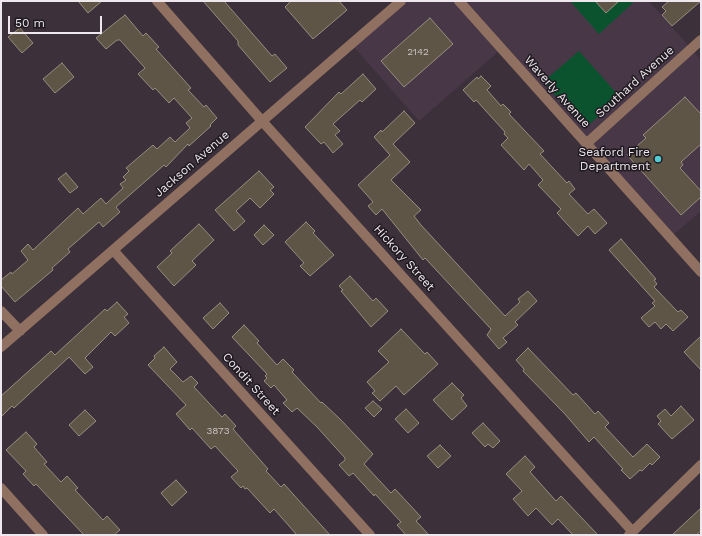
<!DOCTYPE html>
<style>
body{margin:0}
#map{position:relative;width:702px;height:536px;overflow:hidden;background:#3c303b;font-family:"Work Sans",sans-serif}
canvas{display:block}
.frame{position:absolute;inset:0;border:2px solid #eee7ee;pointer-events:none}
.scale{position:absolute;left:8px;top:16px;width:94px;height:18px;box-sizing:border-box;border:2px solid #eee7ee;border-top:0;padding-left:5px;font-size:12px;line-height:14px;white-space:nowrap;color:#eee7ee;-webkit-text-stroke:3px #1f1a1f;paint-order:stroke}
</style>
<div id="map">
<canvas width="702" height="536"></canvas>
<div class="frame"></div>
<div class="scale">50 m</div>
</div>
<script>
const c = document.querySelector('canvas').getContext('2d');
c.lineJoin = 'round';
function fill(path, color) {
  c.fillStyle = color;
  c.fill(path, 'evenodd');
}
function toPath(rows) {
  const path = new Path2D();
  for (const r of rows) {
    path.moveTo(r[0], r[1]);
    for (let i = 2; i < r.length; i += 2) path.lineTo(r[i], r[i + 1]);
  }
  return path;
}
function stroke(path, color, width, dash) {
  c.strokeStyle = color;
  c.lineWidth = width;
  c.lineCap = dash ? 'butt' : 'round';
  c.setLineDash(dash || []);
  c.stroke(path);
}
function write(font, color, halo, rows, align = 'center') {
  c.font = font + ' "Work Sans",sans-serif';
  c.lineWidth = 3;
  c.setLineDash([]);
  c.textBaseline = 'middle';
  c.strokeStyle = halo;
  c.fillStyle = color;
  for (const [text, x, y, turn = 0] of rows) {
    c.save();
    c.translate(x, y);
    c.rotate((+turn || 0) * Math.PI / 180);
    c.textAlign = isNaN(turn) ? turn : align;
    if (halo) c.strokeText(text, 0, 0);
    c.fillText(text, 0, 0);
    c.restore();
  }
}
fill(toPath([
 [404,1,649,1,701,60,701,211,669,239,499,51,419,121,353,46]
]), '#473747');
fill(toPath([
 [570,1,635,1,599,34],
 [579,51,620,97,585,128,543,82]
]), '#0b532f');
const building = toPath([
 [78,1,102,1,88,13,78,1],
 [203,1,224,1,272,56,275,54,287,68,270,82,238,45,238,41,203,1],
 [291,1,339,1,347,10,313,39,285,7,291,1],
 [595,1,619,1,606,13,595,1],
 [669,1,701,1,672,26,662,15,666,11,662,7,669,1],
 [125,15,143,36,146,33,159,47,156,49,191,88,188,90,204,107,206,105,217,118,210,125,211,126,189,146,188,144,166,167,164,165,116,207,120,212,103,227,99,222,68,249,70,252,52,268,53,270,15,302,1,286,1,280,11,272,12,274,28,260,21,251,28,244,33,250,78,208,83,214,101,198,106,204,123,188,120,184,126,180,123,177,129,171,126,168,153,145,157,149,170,137,175,142,190,128,186,123,192,118,174,98,169,103,155,88,153,90,138,74,145,68,120,40,117,40,106,49,96,38,125,15],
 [430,18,453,44,404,87,381,61,430,18],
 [20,28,33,43,22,53,8,37,20,28],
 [62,63,74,77,55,93,43,79,62,63],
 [363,74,376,89,362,102,360,100,333,124,340,131,335,135,343,144,333,153,324,142,321,144,305,127,339,92,341,94,363,74],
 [481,76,491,86,487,90,501,106,503,104,511,112,509,114,544,151,540,154,567,183,569,181,575,189,569,194,588,214,594,209,607,223,595,234,588,226,578,236,557,213,561,209,538,185,543,180,529,164,524,170,501,145,508,138,504,134,505,132,476,100,474,102,463,90,477,77,478,79,481,76],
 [685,97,701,114,701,144,681,162,683,165,680,168,701,191,701,197,681,215,627,155,646,138,643,135,685,97],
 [404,111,415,123,393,144,410,162,391,180,421,210,414,216,421,225,505,316,520,302,518,299,528,291,537,301,515,322,518,325,503,338,507,342,499,349,487,335,491,329,425,258,423,260,382,209,376,215,368,206,373,202,358,185,390,155,374,137,381,130,382,132,404,111],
 [259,171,274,187,270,190,274,194,260,208,250,198,236,211,245,221,234,231,215,210,259,171],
 [66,173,78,187,70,193,58,179,66,173],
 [306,222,315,231,313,233,334,255,310,276,300,266,304,263,285,242,306,222],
 [199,224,214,240,192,261,196,265,174,286,157,267,172,253,170,251,199,224],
 [264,225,274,235,263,245,254,235,264,225],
 [621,239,656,279,654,280,657,284,654,287,678,312,681,310,688,317,673,331,666,324,661,329,655,322,649,327,641,318,655,306,652,303,655,301,609,250,621,239],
 [350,276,373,301,376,298,388,311,371,327,341,291,343,290,339,286,350,276],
 [117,302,128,314,124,317,129,323,115,336,111,332,85,358,93,367,85,374,69,357,14,408,12,406,1,417,1,396,51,351,55,355,105,309,107,311,117,302],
 [220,303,229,313,213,329,203,318,220,303],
 [244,325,259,341,257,343,277,365,283,359,294,370,292,372,321,403,322,402,341,420,373,454,364,464,391,493,395,489,421,517,416,521,429,535,406,535,397,525,401,522,375,494,374,496,353,473,349,476,339,465,345,460,345,458,317,427,297,408,292,412,283,403,287,400,274,385,271,388,264,381,267,378,265,376,267,374,232,337,244,325],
 [401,329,425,354,427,352,438,364,404,395,396,386,380,401,372,393,375,391,367,382,389,362,378,351,401,329],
 [701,336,701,370,684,352,701,336],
 [164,347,177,362,170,369,183,382,191,376,198,383,194,387,222,417,225,414,236,426,233,429,268,469,266,471,281,487,284,484,330,535,297,535,274,509,270,513,247,488,245,489,243,486,241,488,231,477,238,471,215,446,211,449,192,428,190,430,176,414,186,405,148,365,155,358,154,356,164,347],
 [528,348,573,395,576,393,595,414,598,411,609,423,605,427,633,457,647,444,660,457,652,465,650,463,642,471,640,470,630,479,621,470,623,469,594,437,589,442,564,413,523,371,524,369,516,360,528,348],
 [452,383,464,395,461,398,467,406,452,420,433,400,452,383],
 [373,401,382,409,374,417,365,408,373,401],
 [681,406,694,420,672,439,658,424,661,421,657,416,665,409,671,416,681,406],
 [406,409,419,423,408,433,395,419,406,409],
 [85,410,96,421,79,436,69,425,85,410],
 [483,423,500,441,493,448,488,444,485,447,472,433,483,423],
 [26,432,37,444,34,447,47,462,44,464,61,482,67,476,78,488,75,490,103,520,107,516,120,530,114,535,84,535,36,484,34,486,23,474,26,471,6,450,26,432],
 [440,445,451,456,438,468,427,456,440,445],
 [525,456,535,467,530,472,556,501,561,496,598,535,573,535,558,519,552,525,536,508,528,516,513,499,522,491,506,474,525,456],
 [176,480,187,492,172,506,161,493,176,480],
 [701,508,701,531,696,535,672,535,701,508]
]);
fill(building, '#5f5547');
stroke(building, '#988d7e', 1);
stroke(toPath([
 [157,1,262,121,633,532],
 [459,1,701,272],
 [586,144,701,40],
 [113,250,370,535],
 [1,311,20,331],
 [1,347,401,1],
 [1,488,43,535],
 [629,535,701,465]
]), '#907061', 10);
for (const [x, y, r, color] of [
 [658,159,4,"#51ccd2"]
]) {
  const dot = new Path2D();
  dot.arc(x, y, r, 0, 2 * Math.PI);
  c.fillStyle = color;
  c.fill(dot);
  stroke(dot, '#1f1a1f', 1.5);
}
write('10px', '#cac2c4', null, [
 ["2142",418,52],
 ["3873",218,431]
]);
write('12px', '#eee7ee', '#1f1a1f', [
 ["Southard Avenue",635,82,-42],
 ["Waverly Avenue",557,92,48],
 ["Jackson Avenue",192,164,-41],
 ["Hickory Street",404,258,48],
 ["Condit Street",251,384,48]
]);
write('12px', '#eee7ee', '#1f1a1f', [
 ["Seaford Fire",650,152],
 ["Department",650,166]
], 'right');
</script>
